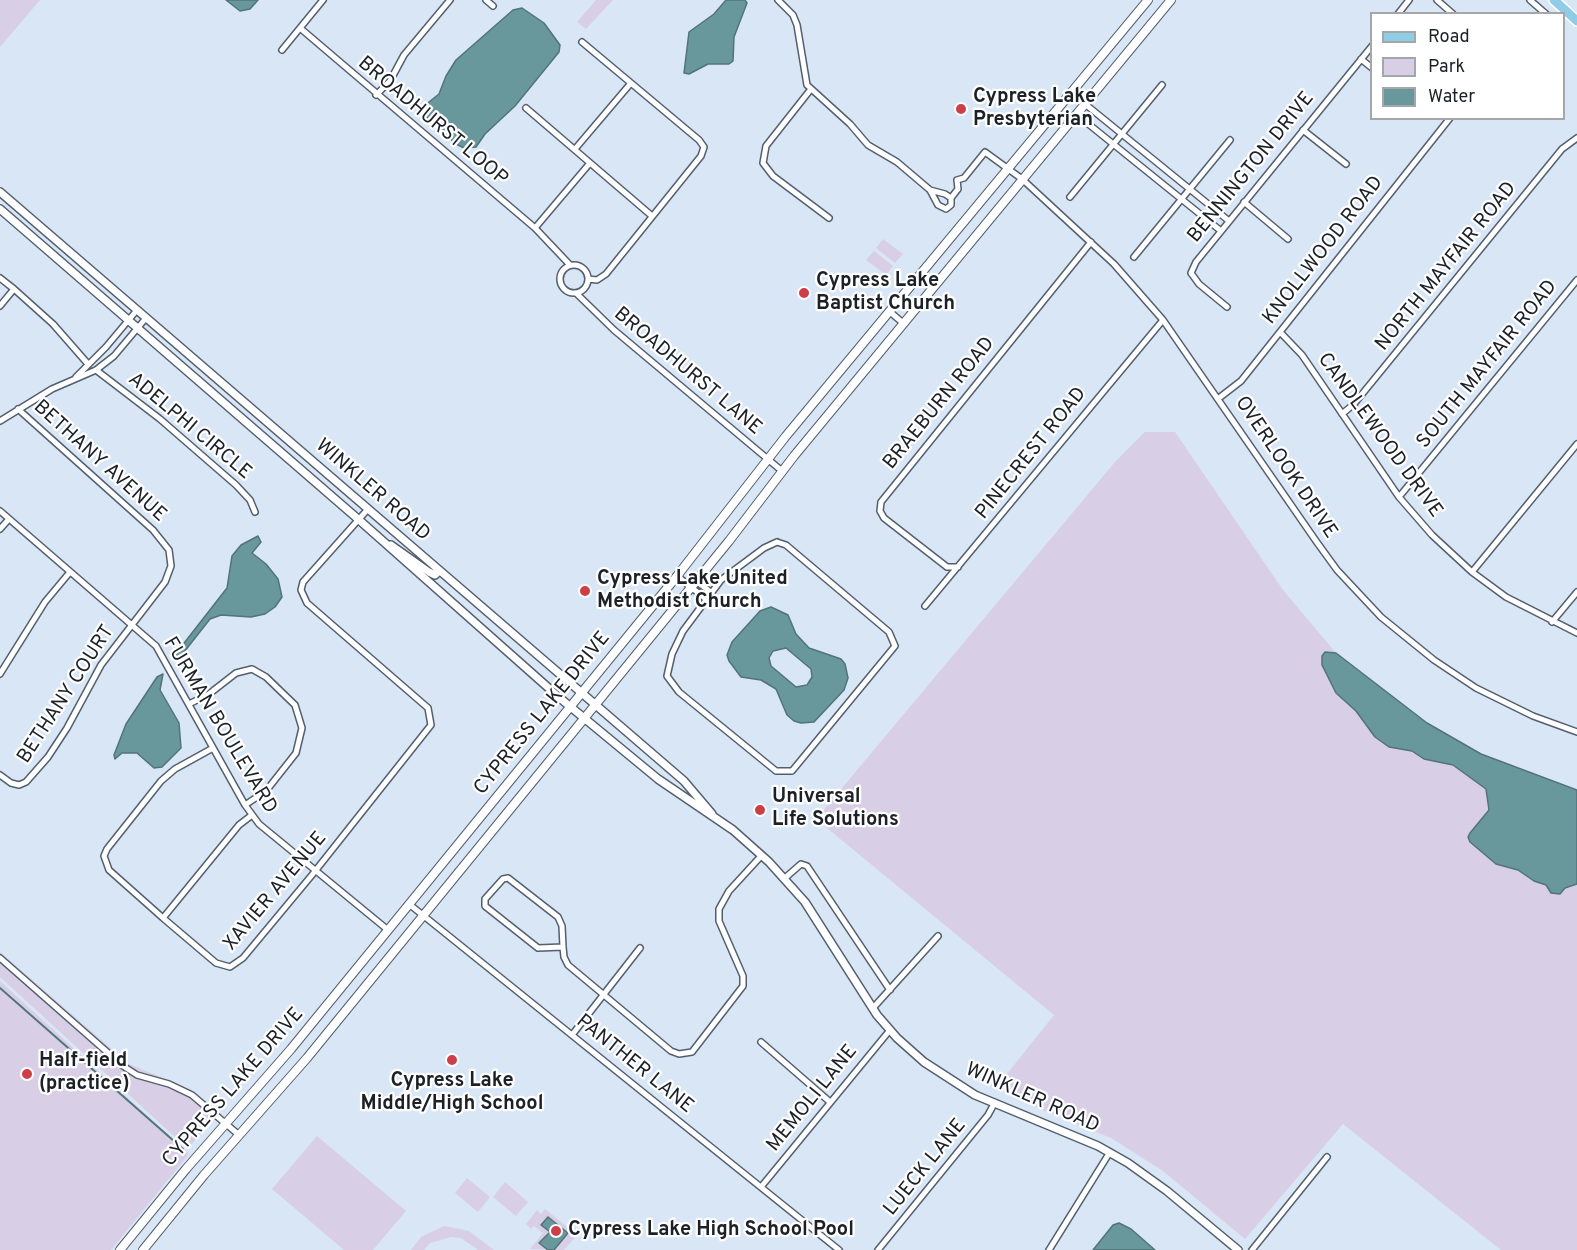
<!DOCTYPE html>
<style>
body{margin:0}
#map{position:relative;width:1577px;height:1250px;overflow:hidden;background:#d8e6f6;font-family:Overpass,sans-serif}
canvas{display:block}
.legend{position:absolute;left:1370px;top:12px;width:195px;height:108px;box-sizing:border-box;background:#fff;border:2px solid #a4a6a9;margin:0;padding:8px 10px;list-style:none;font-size:18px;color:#1c2127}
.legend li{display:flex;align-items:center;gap:12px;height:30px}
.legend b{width:30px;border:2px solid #a4a6a9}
</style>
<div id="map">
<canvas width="1577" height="1250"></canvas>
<ul class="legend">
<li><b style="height:8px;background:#8fcde6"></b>Road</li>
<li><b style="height:16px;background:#d8cfe6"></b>Park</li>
<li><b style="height:16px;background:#68989c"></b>Water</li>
</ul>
</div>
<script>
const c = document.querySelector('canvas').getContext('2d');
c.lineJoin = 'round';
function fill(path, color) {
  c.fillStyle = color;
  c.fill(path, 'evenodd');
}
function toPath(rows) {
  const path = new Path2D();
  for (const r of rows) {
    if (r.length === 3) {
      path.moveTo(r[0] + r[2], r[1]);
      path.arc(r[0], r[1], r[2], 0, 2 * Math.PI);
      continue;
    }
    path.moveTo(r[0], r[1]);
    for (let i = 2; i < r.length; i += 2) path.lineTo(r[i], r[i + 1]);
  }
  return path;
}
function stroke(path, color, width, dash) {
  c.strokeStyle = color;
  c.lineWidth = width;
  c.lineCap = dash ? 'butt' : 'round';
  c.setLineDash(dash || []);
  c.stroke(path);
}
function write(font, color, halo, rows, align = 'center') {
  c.font = font + ' Overpass,sans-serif';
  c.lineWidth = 4.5;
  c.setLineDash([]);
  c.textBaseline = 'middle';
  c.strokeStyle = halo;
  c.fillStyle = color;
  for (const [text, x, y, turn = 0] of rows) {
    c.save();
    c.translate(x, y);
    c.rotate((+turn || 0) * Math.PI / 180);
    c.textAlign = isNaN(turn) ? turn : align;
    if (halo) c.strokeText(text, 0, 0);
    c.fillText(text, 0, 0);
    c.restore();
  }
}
fill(toPath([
 [0,0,40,0,0,47],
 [596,0,613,0,586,29,577,22],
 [883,239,903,254,895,263,876,248],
 [874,251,893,266,886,275,866,260],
 [1145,432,1175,432,1283,590,1336,653,1427,723,1481,754,1577,790,1577,1250,1501,1250,1343,1124,1245,1239,1163,1171,1111,1138,1033,1106,1002,1080,1054,1015,816,819,1115,462],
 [0,952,129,1064,190,1089,218,1112,188,1149,0,977],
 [0,981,189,1154,111,1250,0,1250],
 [317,1136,406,1211,373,1250,344,1250,272,1189],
 [467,1178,490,1197,478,1212,455,1193],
 [505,1182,528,1202,516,1216,493,1197],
 [545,1209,577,1235,564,1250,530,1249,543,1233,534,1226,531,1229,526,1224,537,1210,541,1214],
 [444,1226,469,1231,494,1250,478,1250,461,1238,451,1237,430,1243,424,1250,411,1250,421,1237]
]), '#d8cfe6');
const water = toPath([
 [226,0,258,0,250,9,240,11,226,0],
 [726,0,745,0,747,3,734,37,733,61,729,64,708,64,689,74,684,73,689,32,714,14,726,0],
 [522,8,544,23,560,45,559,52,515,106,485,134,476,147,464,148,456,144,428,119,423,112,424,106,439,94,446,76,456,60,513,10,522,8],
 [258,536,261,542,252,553,266,564,278,579,282,597,275,607,265,614,251,617,221,615,210,619,177,661,175,660,174,656,227,588,232,556,241,545,258,536],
 [771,607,788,615,796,634,809,648,841,659,845,664,848,678,844,690,814,722,801,723,794,721,787,715,776,689,761,680,741,677,729,661,727,655,732,642,760,611,771,607],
 [786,648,811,669,812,677,807,685,796,687,771,666,769,658,773,651,786,648],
 [1325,652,1336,653,1427,723,1481,754,1577,790,1577,884,1565,888,1560,894,1551,893,1546,885,1534,881,1518,870,1496,864,1470,842,1468,837,1470,833,1489,810,1486,789,1453,765,1424,759,1412,751,1389,747,1375,737,1356,711,1336,693,1322,665,1322,656,1325,652],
 [163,674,160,690,179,723,181,748,162,767,154,768,137,753,122,753,115,759,114,755,126,724,157,677,163,674],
 [548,1217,568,1233,554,1250,548,1250,539,1243,550,1232,541,1225,548,1217],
 [1119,1223,1131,1229,1155,1250,1093,1250,1113,1225,1119,1223]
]);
fill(water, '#68989c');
stroke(water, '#517479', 1.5);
stroke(toPath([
 [0,988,183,1149]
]), '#517479', 2);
const minor = toPath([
 [323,0,300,28,535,228,570,265],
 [486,0,493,6],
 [778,0,793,15,797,25,807,85,850,124,868,145,897,162,930,190,938,205,946,209,951,205,951,198,945,194,930,190],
 [1437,0,1453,14],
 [1530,0,1546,14],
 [1398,14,1409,0],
 [582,42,699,140,704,147,701,156,606,274,597,280,588,279],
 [282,50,300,28],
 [1361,59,1372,68],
 [811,89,766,146,763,163,773,176,829,218],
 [376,95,390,81,404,55,450,0],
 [1085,104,1229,221],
 [526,108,652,216],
 [1076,114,1221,231],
 [1303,130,1346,164],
 [575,149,631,83],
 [1070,197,1162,85],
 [951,198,958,189,957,180,964,178,985,152,1022,179,1114,264,1163,320,1316,541,1337,570,1381,617,1434,660,1476,688,1533,716,1577,732],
 [1244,202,1288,239],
 [535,228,590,163],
 [1134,257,1230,140],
 [574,279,14],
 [0,278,14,289,0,306],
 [14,289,53,324,88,364],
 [576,293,614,330,782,471],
 [1227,307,1199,284,1191,273,1196,262,1372,46],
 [889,311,903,323],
 [1280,332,1302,355,1399,497,1432,535,1472,572,1506,597,1577,633],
 [96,370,160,419,236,485,250,500,255,512],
 [76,377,106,347,137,310],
 [1219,398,1241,381,1450,118],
 [1342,414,1354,404,1562,149,1577,138],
 [0,421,52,389,96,370,114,356,146,318],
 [1399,497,1577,280],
 [0,511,156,646,245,805,259,824,388,930],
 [0,529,9,519],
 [777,542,786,545,889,632,895,646,792,771,776,771,679,692,667,676,672,654,683,631,721,580,764,548,777,542],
 [958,567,947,567,884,518,880,511,881,502,1091,242],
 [1472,572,1577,444],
 [677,576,706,599],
 [696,581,712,593],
 [925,606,1163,320],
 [1552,622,1577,592],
 [0,674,45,602,70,572],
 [189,704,209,694,236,673,252,669,266,677,295,705,302,728,296,753,266,791,245,805],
 [213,748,175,769,161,781,107,849,104,856,109,870,163,918,216,963,230,967,243,958,312,875,431,725,428,708,307,603,301,590,303,582,368,509],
 [0,775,11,783,19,785,26,782,48,757,67,728,101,665,165,582,171,566,169,550,153,530,18,409],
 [785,878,801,864,807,866,890,990],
 [409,904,839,1250],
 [163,918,239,825,252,815],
 [563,947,538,948,485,906,485,899,503,879,508,878,558,917,562,926,563,947,564,957,568,965,671,1051,679,1054,692,1052,743,986,743,976,719,921,719,909,729,891,762,855],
 [0,958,123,1066,137,1075,169,1084,192,1095,239,1135],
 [873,1008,938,936],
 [572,1035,640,948],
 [761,1042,830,1102],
 [761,1187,890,1030],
 [878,1250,988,1115,994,1104],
 [1049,1250,1110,1152],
 [1252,1250,1327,1157]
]);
const tertiary = toPath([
 [0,192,684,781,712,814],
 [0,209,358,519,561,699,658,779,733,830,769,862,805,902,877,1015,897,1038,924,1062,975,1095,1098,1146,1128,1163,1167,1191,1238,1250],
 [391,545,429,572,435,575,439,571]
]);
const secondary = toPath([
 [120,1250,186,1169,291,1049,677,576,786,436,1148,0],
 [143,1250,204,1175,307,1058,729,541,794,456,1171,0]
]);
const primary = toPath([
 [1554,0,1577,21]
]);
stroke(minor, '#535f6d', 8);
stroke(tertiary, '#535f6d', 10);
stroke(secondary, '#535f6d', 10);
stroke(primary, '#fff', 12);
stroke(minor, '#fff', 5);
stroke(tertiary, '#fff', 7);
stroke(secondary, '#fff', 8);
stroke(primary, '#8fcde6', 9);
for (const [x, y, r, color] of [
 [961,109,6,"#ce3e46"],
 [804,293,6,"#ce3e46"],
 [585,591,6,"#ce3e46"],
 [760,810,6,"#ce3e46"],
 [452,1060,6,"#ce3e46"],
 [27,1074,6,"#ce3e46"],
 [556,1231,6,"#ce3e46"]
]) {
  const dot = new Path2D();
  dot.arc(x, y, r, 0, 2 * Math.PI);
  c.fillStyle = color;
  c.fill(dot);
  stroke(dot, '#fff', 2);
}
write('bold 20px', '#1c2127', '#fff', [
 ["Cypress Lake",973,98],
 ["Presbyterian",973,121],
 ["Cypress Lake",816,282],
 ["Baptist Church",816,305],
 ["Cypress Lake United",597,580],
 ["Methodist Church",597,603],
 ["Universal",772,798],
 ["Life Solutions",772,821],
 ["Half-field",39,1062],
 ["(practice)",39,1085],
 ["Cypress Lake",452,1082,"center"],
 ["Middle/High School",452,1105,"center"],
 ["Cypress Lake High School Pool",568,1231]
], 'left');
write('20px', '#1c2127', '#fff', [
 ["BROADHURST LOOP",432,122,40],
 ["BENNINGTON DRIVE",1252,168,-51],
 ["KNOLLWOOD ROAD",1324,251,-52],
 ["NORTH MAYFAIR ROAD",1447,267,-51],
 ["SOUTH MAYFAIR ROAD",1488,365,-51],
 ["BROADHURST LANE",687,372,40],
 ["BRAEBURN ROAD",940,404,-51],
 ["ADELPHI CIRCLE",189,427,40],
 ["CANDLEWOOD DRIVE",1379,436,54],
 ["PINECREST ROAD",1032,454,-51],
 ["BETHANY AVENUE",99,462,42],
 ["OVERLOOK DRIVE",1285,468,56],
 ["WINKLER ROAD",372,491,41],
 ["BETHANY COURT",67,695,-57],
 ["CYPRESS LAKE DRIVE",543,714,-51],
 ["FURMAN BOULEVARD",219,726,59],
 ["XAVIER AVENUE",276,892,-50],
 ["PANTHER LANE",634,1065,39],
 ["CYPRESS LAKE DRIVE",234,1088,-49],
 ["MEMOLI LANE",813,1099,-51],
 ["WINKLER ROAD",1032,1099,24],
 ["LUECK LANE",926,1168,-51]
]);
</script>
